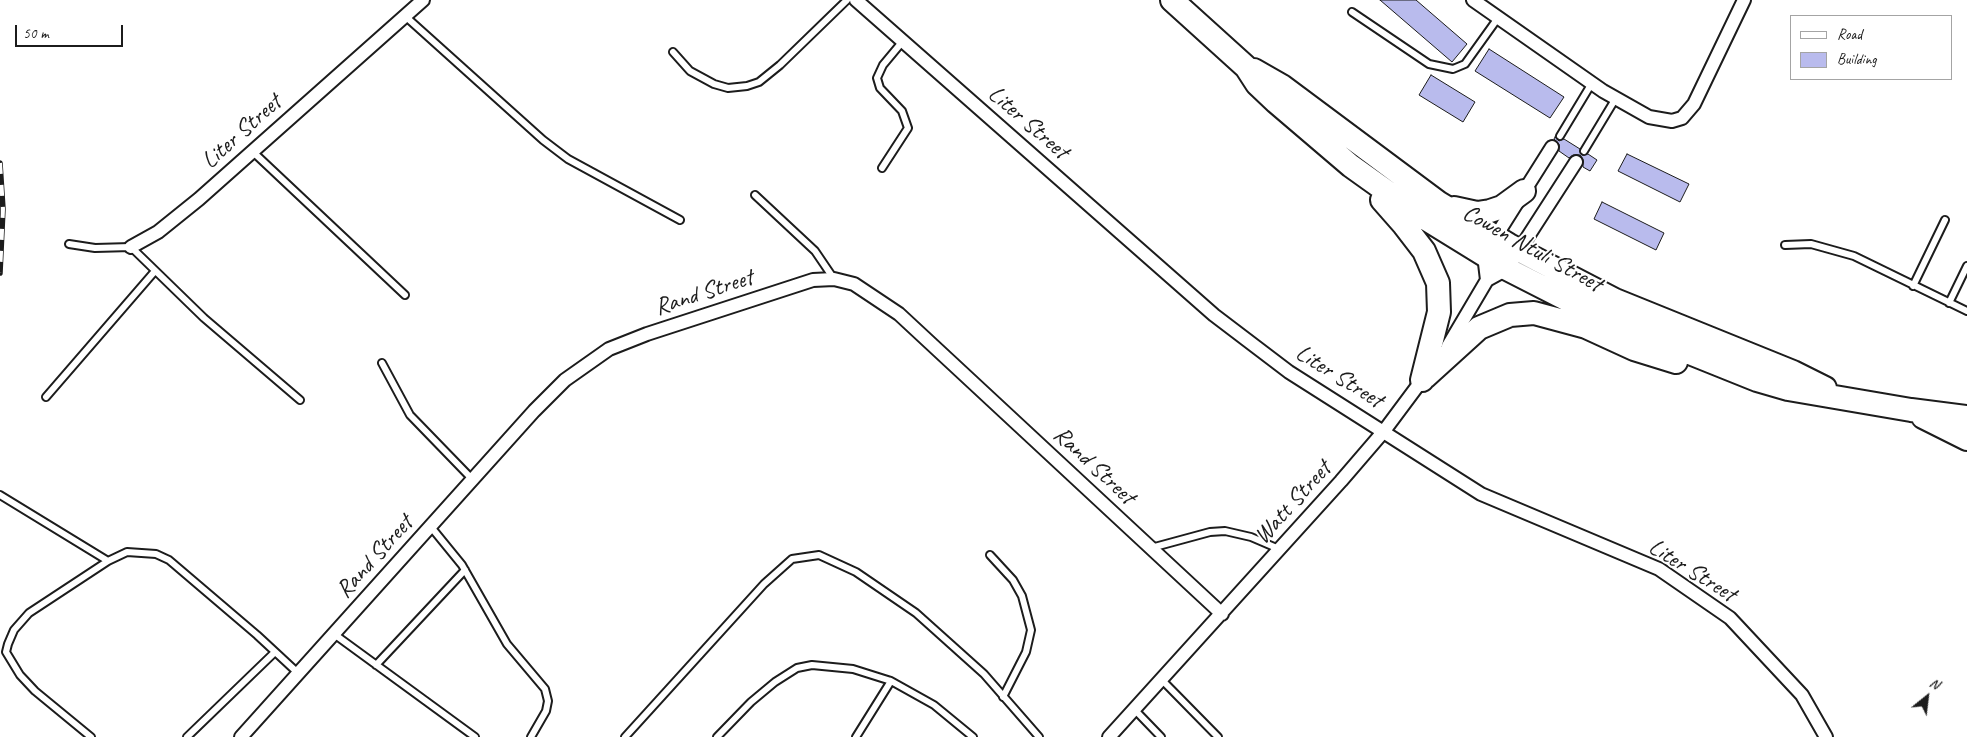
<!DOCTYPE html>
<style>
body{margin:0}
#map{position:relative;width:1967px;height:737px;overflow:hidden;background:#fff;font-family:Caveat,sans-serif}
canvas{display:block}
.legend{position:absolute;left:1790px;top:15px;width:162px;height:65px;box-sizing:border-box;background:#fff;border:1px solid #a4a4a4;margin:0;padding:6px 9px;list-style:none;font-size:15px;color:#1c1c1c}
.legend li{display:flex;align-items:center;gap:10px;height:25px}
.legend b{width:25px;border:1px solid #a4a4a4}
.north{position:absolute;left:1902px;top:672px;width:50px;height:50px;-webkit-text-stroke:4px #fff;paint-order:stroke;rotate:29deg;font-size:14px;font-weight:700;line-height:20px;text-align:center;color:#1c1c1c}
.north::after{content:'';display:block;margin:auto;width:18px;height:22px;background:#1c1c1c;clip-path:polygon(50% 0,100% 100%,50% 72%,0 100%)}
.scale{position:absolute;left:15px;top:25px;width:108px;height:22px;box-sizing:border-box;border:2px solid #1c1c1c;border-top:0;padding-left:6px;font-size:15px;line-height:18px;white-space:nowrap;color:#1c1c1c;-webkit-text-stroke:4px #fff;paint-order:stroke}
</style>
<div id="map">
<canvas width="1967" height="737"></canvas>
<ul class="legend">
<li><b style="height:6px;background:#fff"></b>Road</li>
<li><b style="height:14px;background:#b9bbed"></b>Building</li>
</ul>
<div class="north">N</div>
<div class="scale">50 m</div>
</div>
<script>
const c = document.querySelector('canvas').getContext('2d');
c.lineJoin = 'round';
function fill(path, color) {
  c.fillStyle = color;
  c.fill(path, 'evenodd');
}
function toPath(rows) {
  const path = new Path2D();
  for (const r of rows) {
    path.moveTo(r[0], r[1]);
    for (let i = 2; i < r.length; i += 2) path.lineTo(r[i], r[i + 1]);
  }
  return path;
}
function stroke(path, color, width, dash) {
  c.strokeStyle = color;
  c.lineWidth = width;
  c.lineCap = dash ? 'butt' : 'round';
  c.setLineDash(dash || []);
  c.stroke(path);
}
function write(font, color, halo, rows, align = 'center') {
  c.font = font + ' Caveat,sans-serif';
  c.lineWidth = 4;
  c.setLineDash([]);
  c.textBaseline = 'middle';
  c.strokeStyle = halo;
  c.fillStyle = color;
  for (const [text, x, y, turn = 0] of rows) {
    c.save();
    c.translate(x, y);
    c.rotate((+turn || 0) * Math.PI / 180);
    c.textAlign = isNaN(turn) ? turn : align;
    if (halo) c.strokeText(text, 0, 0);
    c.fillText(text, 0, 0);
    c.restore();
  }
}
const building = toPath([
 [1380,0,1416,0,1467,44,1452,62,1380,0],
 [1489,49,1564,97,1550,118,1475,71,1489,49],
 [1431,75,1475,102,1463,122,1419,95,1431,75],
 [1555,137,1559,141,1564,139,1580,149,1582,155,1588,154,1597,160,1590,171,1583,167,1583,159,1580,155,1573,155,1569,158,1559,151,1559,144,1554,139,1555,137],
 [1627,154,1689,184,1680,202,1618,171,1627,154],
 [1602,202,1664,233,1656,250,1594,219,1602,202]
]);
fill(building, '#b9bbed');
stroke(building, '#1c1c1c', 1);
const lane = toPath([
 [1352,12,1429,64,1453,69,1465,64,1498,18],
 [405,16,543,140,568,159,680,220],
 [673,52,690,71,714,84,728,88,747,86,759,82,780,65,847,0],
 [1560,136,1592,83],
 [252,151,405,295],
 [1584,151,1616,98],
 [882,168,908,128,902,111,880,88,877,78,883,65,903,41],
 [755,195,815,251,834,279],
 [69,244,95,248,131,247,204,318,300,400],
 [1785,245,1811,244,1854,256,1967,311],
 [1913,286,1945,220],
 [1949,303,1967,266],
 [382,363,410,415,473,480],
 [46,397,155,271],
 [0,495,108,561],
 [431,527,462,565,507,644,545,689,548,701,546,711,531,737],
 [1151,548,1210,532,1225,531,1251,537,1279,549],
 [990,555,1013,580,1022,596,1031,630,1026,652,1003,697],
 [334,634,475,737],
 [376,665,465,570],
 [1161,679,1218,737],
 [891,681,934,705,973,737],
 [1134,709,1161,737],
 [91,737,35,691,20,675,6,652,8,644,14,630,29,613,108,561,127,552,156,554,169,560,257,635,299,674],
 [187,737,275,652],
 [625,737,764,584,792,559,819,555,856,572,916,613,984,674,1039,737],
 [717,737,751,702,775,682,797,668,812,665,853,669,891,681,856,737]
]);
const street = toPath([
 [856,0,1214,315,1289,372,1481,494,1659,569,1730,618,1802,695,1826,737],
 [1473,0,1603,91,1649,117,1672,121,1682,118,1694,104,1744,0],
 [131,247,158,232,199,199,423,0],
 [1487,280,1484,255,1552,147],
 [1448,346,1487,280,1507,269,1576,162],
 [241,737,534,411,565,380,609,349,647,334,813,280,834,279,854,284,899,314,1222,614],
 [1109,737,1341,481,1384,431,1425,376]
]);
const highway = toPath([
 [1172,0,1246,67,1257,84,1276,102,1351,166,1421,216,1507,269,1605,319,1757,380,1788,389,1911,410,1967,417],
 [1254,70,1282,86,1439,203,1509,245,1615,300,1793,372,1825,388],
 [1382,200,1404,225,1424,251,1438,283,1439,312,1422,380],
 [1454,208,1477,213,1490,211,1502,207,1524,191],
 [1425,377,1479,328,1510,315,1534,313,1586,327,1634,349,1676,362],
 [1923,417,1967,439]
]);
stroke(lane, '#1c1c1c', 10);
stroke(street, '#1c1c1c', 16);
stroke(highway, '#1c1c1c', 26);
stroke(lane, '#fff', 6);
stroke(street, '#fff', 12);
stroke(highway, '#fff', 22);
const rail = toPath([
 [0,163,3,209,0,273]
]);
stroke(rail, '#1c1c1c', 5.5);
stroke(rail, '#fff', 4, [11]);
write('24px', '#1c1c1c', '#fff', [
 ["Liter Street",1028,123,41],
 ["Liter Street",242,132,-42],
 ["Cowen Ntuli Street",1532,249,29],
 ["Rand Street",704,293,-18],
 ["Liter Street",1339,377,32],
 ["Rand Street",1094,466,43],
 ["Watt Street",1293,503,-48],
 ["Rand Street",375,557,-48],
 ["Liter Street",1692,571,32]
]);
</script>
